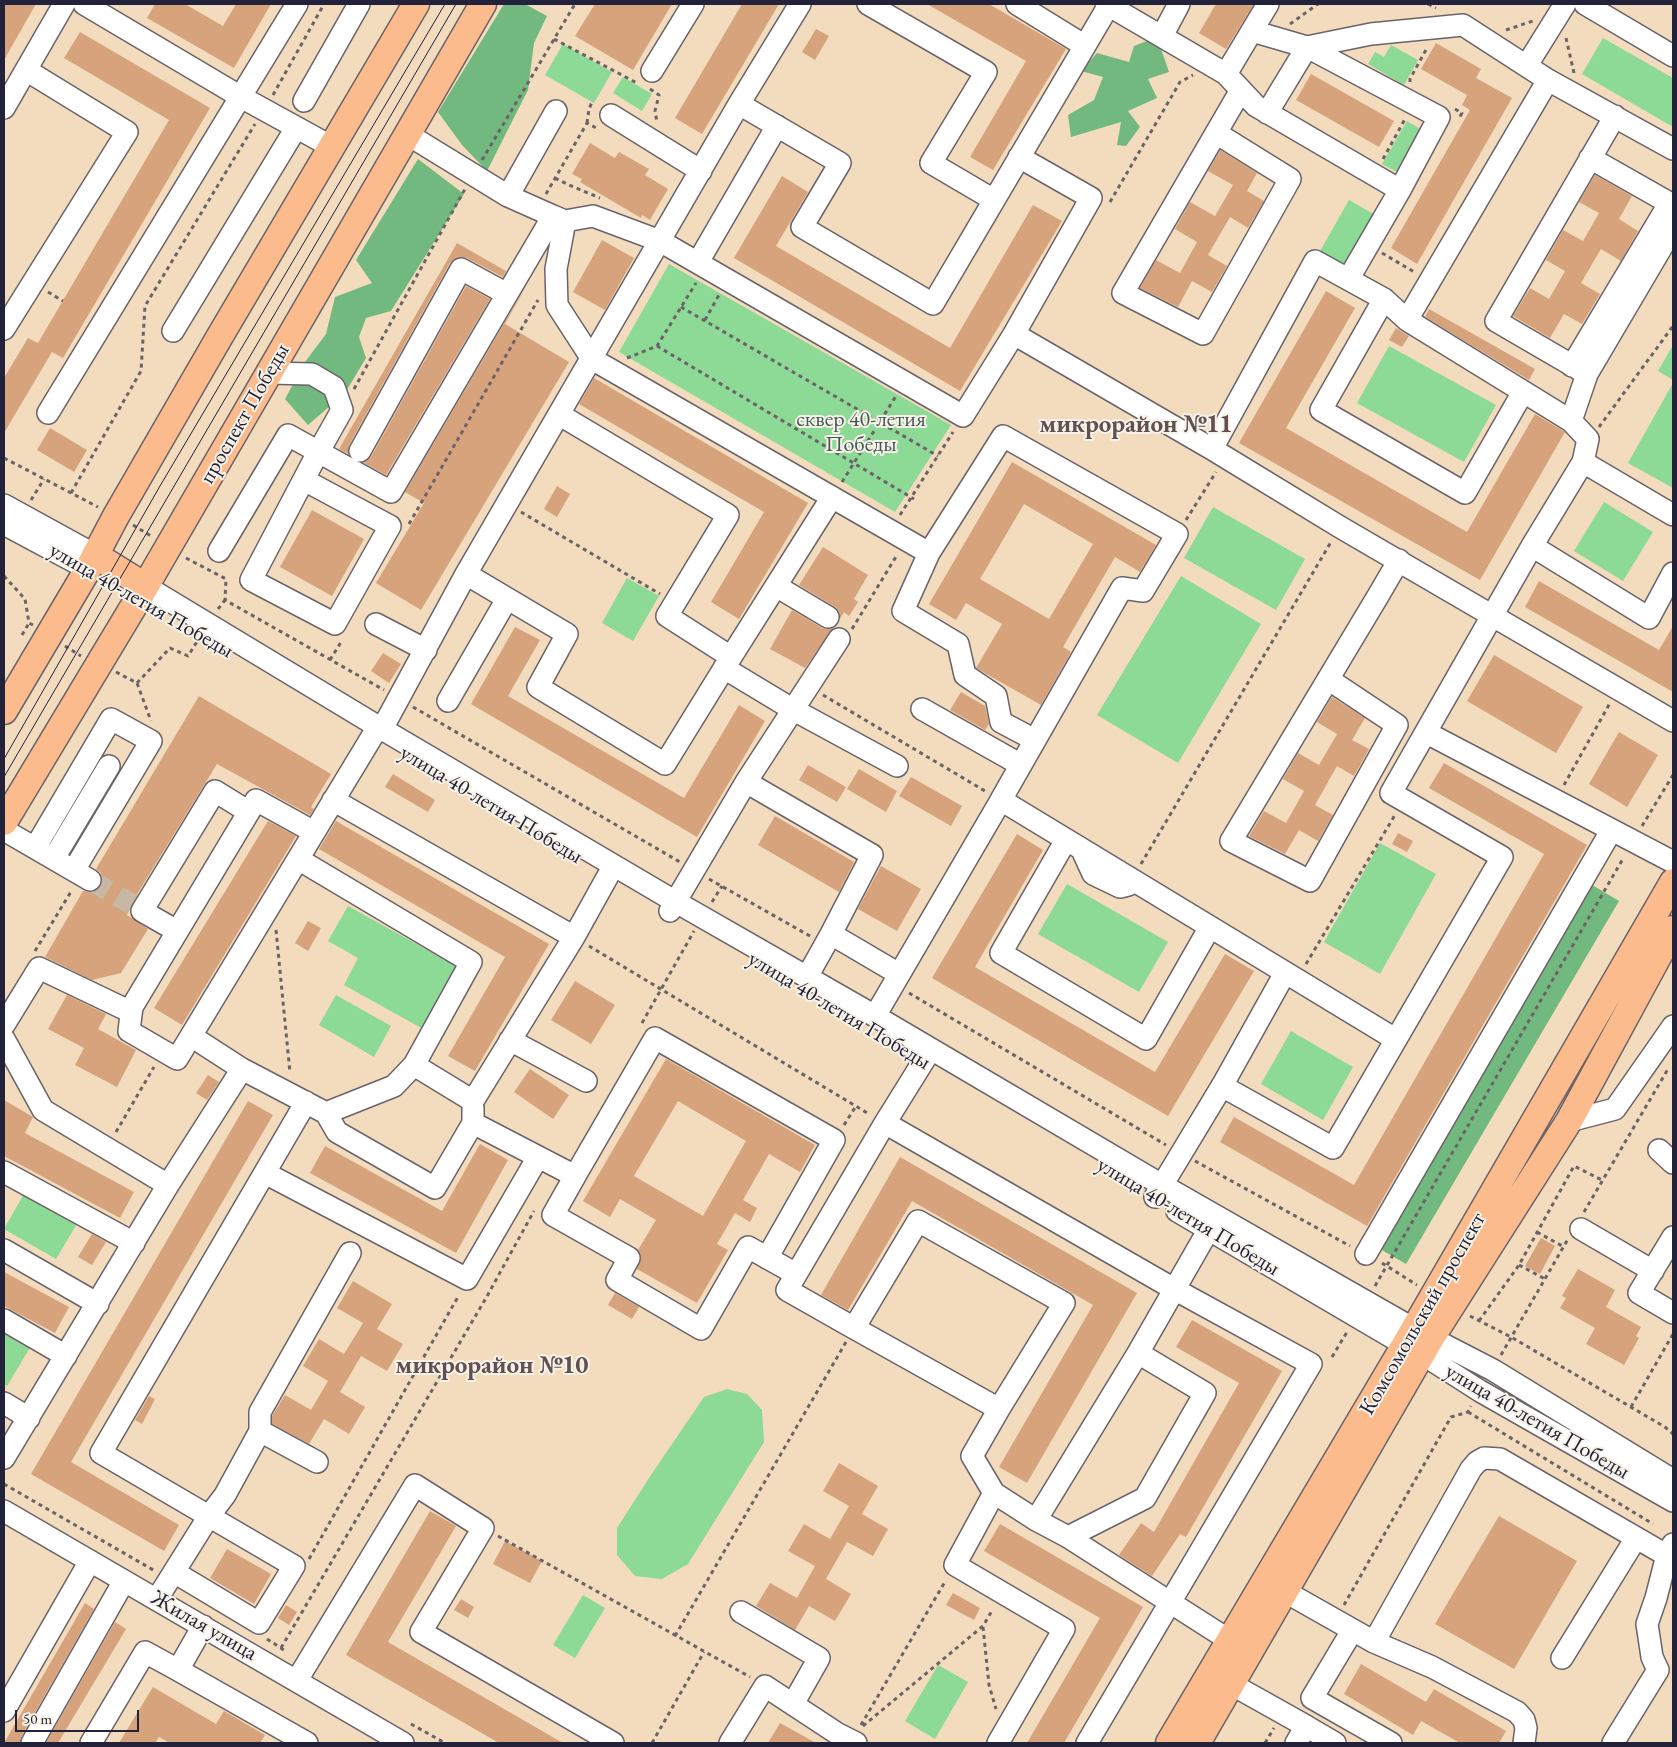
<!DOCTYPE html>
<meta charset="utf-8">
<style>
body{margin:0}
#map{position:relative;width:1677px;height:1747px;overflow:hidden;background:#f2dcbd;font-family:"EB Garamond",serif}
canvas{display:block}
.frame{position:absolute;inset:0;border:5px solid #22223b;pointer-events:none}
.scale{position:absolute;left:15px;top:1710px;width:124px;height:22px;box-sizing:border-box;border:2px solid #22223b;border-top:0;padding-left:6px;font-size:15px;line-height:18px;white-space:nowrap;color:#22223b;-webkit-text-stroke:4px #f7f3e8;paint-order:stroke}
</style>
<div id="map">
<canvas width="1677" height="1747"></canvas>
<div class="frame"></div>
<div class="scale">50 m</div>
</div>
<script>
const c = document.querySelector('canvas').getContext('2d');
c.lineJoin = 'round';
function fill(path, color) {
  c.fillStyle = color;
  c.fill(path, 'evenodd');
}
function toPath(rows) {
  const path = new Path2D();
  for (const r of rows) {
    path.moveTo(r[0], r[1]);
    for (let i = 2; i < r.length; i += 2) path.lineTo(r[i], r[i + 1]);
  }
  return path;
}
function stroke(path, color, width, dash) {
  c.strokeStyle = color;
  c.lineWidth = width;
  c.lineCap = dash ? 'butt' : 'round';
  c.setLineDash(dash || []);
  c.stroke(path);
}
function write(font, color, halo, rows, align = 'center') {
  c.font = font + ' "EB Garamond",serif';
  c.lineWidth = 4;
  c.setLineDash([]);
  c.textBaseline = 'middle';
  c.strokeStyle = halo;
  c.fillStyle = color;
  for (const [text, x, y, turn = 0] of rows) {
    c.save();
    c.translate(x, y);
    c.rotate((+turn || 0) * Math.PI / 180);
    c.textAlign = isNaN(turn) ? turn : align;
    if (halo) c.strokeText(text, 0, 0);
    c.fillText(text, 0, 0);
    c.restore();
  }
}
fill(toPath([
 [1603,38,1673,78,1673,127,1582,74],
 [563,44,612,72,594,103,545,75],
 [1391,45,1418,60,1404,85,1368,64,1375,52,1384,57],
 [623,77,652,94,642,111,613,93],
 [1407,121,1422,130,1397,172,1382,164],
 [1349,200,1375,215,1346,267,1319,253],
 [669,264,951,425,895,512,619,352],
 [1673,345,1673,380,1658,371],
 [1389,346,1496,405,1464,462,1357,403],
 [1673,383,1673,488,1628,463],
 [1604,502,1653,532,1623,581,1574,551],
 [1213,507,1305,559,1276,610,1184,558],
 [1181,576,1261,624,1178,763,1097,715],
 [627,578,659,596,633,641,602,623],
 [1380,843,1436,874,1380,974,1324,942],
 [1067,884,1168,942,1139,992,1038,934],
 [348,906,458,967,423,1029,344,985,358,958,328,941],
 [336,995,391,1026,374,1057,319,1025],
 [1291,1031,1353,1067,1323,1120,1261,1084],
 [25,1192,78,1222,56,1259,4,1229],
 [4,1331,31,1346,7,1386,4,1384],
 [727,1389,747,1394,762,1410,764,1442,688,1564,662,1579,635,1576,617,1555,617,1528,651,1475,704,1397],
 [583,1595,605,1608,575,1658,553,1645],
 [938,1665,968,1682,935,1739,905,1721]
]), '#8dd996');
fill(toPath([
 [504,4,525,4,547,16,534,43,528,90,487,171,462,145,438,112],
 [1157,37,1169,72,1148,79,1157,98,1128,111,1140,127,1126,146,1117,145,1121,122,1071,137,1068,115,1094,100,1103,77,1081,71,1097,53,1129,62,1134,46],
 [418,159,464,194,391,311,366,318,359,337,366,358,345,393,308,425,285,399,305,362,326,334,335,297,372,283,356,260],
 [1587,882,1619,901,1406,1264,1375,1246]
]), '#72b97f');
fill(toPath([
 [4,4,36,4,4,60],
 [155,4,185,4,223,26,236,4,271,4,234,68,147,18],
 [595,4,672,4,633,70,575,36],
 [742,4,779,4,702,134,675,118],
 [927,4,989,4,1066,49,993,170,970,157,1026,61],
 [1216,4,1254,4,1226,49,1199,33],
 [816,29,829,36,815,60,802,52],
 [80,32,210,108,63,358,52,352,4,433,4,378,28,338,38,343,169,120,64,58],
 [1436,43,1481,69,1476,78,1512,98,1417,264,1391,248,1470,110,1462,105,1467,95,1421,69],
 [1311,74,1394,121,1379,147,1296,100],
 [590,143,615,158,619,152,649,169,645,175,668,189,650,220,642,215,641,218,580,182,582,179,572,174],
 [1220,150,1257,173,1247,191,1264,201,1248,228,1230,217,1208,255,1227,266,1212,292,1192,281,1178,307,1140,288,1156,260,1180,273,1197,242,1175,229,1190,202,1215,216,1233,185,1208,171],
 [1595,175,1632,196,1619,219,1638,231,1621,261,1601,249,1581,283,1600,294,1582,324,1564,314,1550,338,1513,316,1530,288,1549,299,1565,271,1546,260,1563,230,1583,241,1599,213,1579,202],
 [782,176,808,192,776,246,950,348,1033,205,1062,221,960,391,734,258],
 [602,240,634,258,605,310,573,292],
 [457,243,506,271,503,277,467,258,461,257,455,258,450,263,349,445,348,454,339,449],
 [528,283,505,324,569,362,421,610,376,583,424,503,405,492],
 [466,286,490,299,386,475,364,463,371,457],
 [1326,291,1355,308,1286,428,1467,532,1535,414,1565,432,1480,580,1239,443],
 [1429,309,1535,369,1529,380,1425,317],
 [1396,328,1409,336,1402,347,1389,340],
 [594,378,808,503,739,619,711,602,764,512,579,404],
 [50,428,87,450,74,472,37,450],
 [1012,462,1156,545,1140,572,1115,557,1063,647,1071,652,1041,705,976,668,1002,624,966,603,956,620,929,604],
 [1024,504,1093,544,1049,619,980,579],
 [557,486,570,494,557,517,544,509],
 [312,510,364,539,332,596,280,567],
 [823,547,868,575,854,599,858,602,849,616,844,612,840,619,839,611,835,607,799,585],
 [1539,581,1659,650,1673,626,1673,692,1525,607],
 [792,610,822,628,827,629,833,628,805,668,770,649],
 [515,627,540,640,508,696,684,798,739,705,765,721,697,837,471,704],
 [383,653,401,664,389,683,371,671],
 [1494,655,1583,707,1556,753,1467,701],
 [961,692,985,706,989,724,985,730,950,710],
 [199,696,331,774,311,807,314,809,310,815,217,764,131,904,127,915,148,929,121,973,92,980,45,957,83,891,90,892,97,891,101,887,102,880,101,873,96,869],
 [1332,697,1365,718,1352,740,1369,749,1354,776,1337,766,1315,805,1333,815,1318,841,1299,830,1285,854,1249,836,1264,811,1286,823,1304,791,1283,779,1298,753,1319,765,1337,734,1317,722],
 [1619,732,1658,755,1627,807,1589,784],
 [1444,763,1587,845,1367,1226,1220,1142,1234,1117,1354,1185,1544,854,1429,788],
 [808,765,846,787,837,802,799,780],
 [859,769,897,791,886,812,847,789],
 [393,774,435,800,428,812,385,787],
 [911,777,962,806,951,826,899,796],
 [775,816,854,862,839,892,758,845],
 [268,821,296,836,182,1025,154,1008],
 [336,821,549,944,475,1071,448,1056,505,957,319,849],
 [1398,833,1413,841,1407,852,1392,844],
 [1017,834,1043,850,975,967,1155,1072,1225,954,1254,971,1168,1116,932,978],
 [881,866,921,889,897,931,858,909],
 [308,921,321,928,308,951,295,943],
 [575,981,615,1005,591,1044,551,1020],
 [67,995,106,1014,98,1029,136,1050,117,1087,75,1065,84,1048,48,1029],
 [666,1059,815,1145,800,1172,769,1154,743,1200,757,1208,750,1222,735,1213,717,1244,728,1250,697,1303,637,1269,641,1258,638,1250,656,1220,620,1199,610,1217,583,1201],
 [678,1101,746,1141,703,1216,634,1176],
 [530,1069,569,1095,553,1119,514,1092],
 [208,1075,219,1082,207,1100,196,1093],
 [4,1100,33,1117,25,1133,134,1192,120,1218,4,1156],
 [248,1101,273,1115,71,1462,179,1525,164,1551,31,1474],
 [480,1144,508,1160,456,1253,310,1173,325,1146,442,1211],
 [900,1157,1137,1293,1027,1483,999,1467,1093,1305,912,1201,848,1310,821,1295],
 [92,1234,106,1242,92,1265,78,1257],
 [1541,1238,1555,1246,1540,1274,1525,1266],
 [1578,1269,1615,1290,1606,1307,1641,1327,1636,1336,1639,1338,1624,1365,1586,1344,1595,1328,1560,1308,1566,1298,1562,1296],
 [4,1272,69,1307,55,1333,4,1306],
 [353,1281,392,1304,377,1329,403,1344,387,1371,361,1356,340,1392,365,1407,349,1434,324,1419,309,1444,272,1424,272,1416,285,1395,311,1410,328,1381,303,1366,319,1339,344,1354,363,1323,337,1308],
 [615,1293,639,1307,632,1319,608,1305],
 [1192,1320,1282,1371,1186,1537,1180,1534,1152,1576,1119,1555,1141,1523,1154,1532,1239,1383,1176,1347],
 [149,1396,155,1399,142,1424,135,1420],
 [839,1463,878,1486,862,1514,888,1529,873,1556,847,1542,826,1579,851,1594,835,1621,809,1606,795,1630,756,1606,770,1583,797,1598,815,1566,788,1551,804,1524,830,1539,849,1506,823,1491],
 [430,1511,456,1526,388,1642,563,1743,499,1743,346,1655],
 [1499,1516,1577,1561,1514,1669,1435,1624],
 [1000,1524,1143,1607,1064,1743,1027,1743,1100,1618,984,1551],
 [505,1541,542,1561,530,1583,493,1564],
 [227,1549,271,1574,254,1604,210,1578],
 [953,1593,980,1608,974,1620,946,1605],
 [461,1599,474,1607,468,1618,454,1610],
 [85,1603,94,1609,21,1737,20,1743,4,1743],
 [286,1605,297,1612,289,1625,278,1618],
 [115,1622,126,1629,58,1743,46,1743],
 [1361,1664,1426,1702,1434,1689,1506,1731,1499,1743,1460,1743,1421,1721,1413,1735,1344,1694],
 [153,1687,216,1724,224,1711,265,1735,260,1743,170,1743,159,1737,155,1743,119,1743],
 [780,1723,816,1743,768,1743]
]), '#d6a37d');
stroke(toPath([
 [90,880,133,905]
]), '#c8b7a3', 21, [21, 11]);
const minor = toPath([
 [84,4,241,97,332,147],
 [868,4,986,72,931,163,994,200],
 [1017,4,1085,46],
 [1106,4,1226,74,1256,106,1400,190,1349,278],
 [1585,4,1673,56],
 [1252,31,1307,47,1439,117,1400,190],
 [1162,36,1179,4],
 [1527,65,1565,4],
 [652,71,693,4],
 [1226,74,1268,4],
 [304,101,359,4],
 [739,104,840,163,802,227,933,304,1109,5],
 [4,108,64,4],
 [1267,113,1307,47,1371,34,1463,25,1548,80,1673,149],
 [611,115,701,171],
 [1615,116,1496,321,1587,374,1673,228],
 [1216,133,1290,179,1203,334,1123,293,1241,90],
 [407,134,508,196,553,216,565,221,593,216,660,241,963,416,1014,334,1091,198,1019,157],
 [1590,158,1673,205],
 [508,196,556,111],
 [565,221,556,269,557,305,592,359,929,553],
 [698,262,777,126],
 [1384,299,1321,410,1465,493,1523,392],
 [1407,320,1548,80],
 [4,329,127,132,26,70],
 [173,331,296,128],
 [1014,334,1212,449,1340,527,1673,721],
 [1572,366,1669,204],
 [269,373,312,374,334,387,342,410,314,460,251,580,335,624,390,526,304,480],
 [48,413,297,4],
 [560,415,728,515,667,616,731,657],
 [1571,421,1587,374],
 [1212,449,1315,261,1384,299,1407,320,1571,421,1588,439,1583,462,1532,546,1391,793,1502,857,1333,1148,1222,1086],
 [360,451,461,269,507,294],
 [1583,462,1673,515],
 [4,505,95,555],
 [4,524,88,569],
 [1532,546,1649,618,1673,573],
 [219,551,288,435,391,492,553,216],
 [466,574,567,634,538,687,665,764,731,657,832,497],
 [145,586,382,729,676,902,875,1016,1162,1185,1414,1329],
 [776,586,828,617],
 [376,624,426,650],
 [724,668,792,709,897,766],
 [1328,679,1397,725,1310,881,1231,841,1378,596,1399,560],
 [448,701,507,599],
 [922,709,1021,765],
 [382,729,466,574,739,104,800,4],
 [1427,733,1673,862],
 [746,782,872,855,831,934,807,977],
 [333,800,574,937],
 [1001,800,1010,784,1122,588,1143,591,1177,534,1003,436,929,553,903,611,958,644,965,675,996,696,1001,722,1035,740],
 [4,830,90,880],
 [1066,840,1001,953,1146,1039,1210,927],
 [35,848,111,719,151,741,74,870],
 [1082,850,1093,874,1120,887,1128,885],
 [54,858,109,766],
 [298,859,471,962,414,1065],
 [670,911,746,782,839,639],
 [177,931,142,911,215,791,249,812],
 [831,934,899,974],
 [875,1016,1001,800,1395,1039],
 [4,1025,39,968,131,1012],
 [191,1036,177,1059,129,1031,132,1007,256,800,314,832],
 [4,1039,43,1110,168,1185],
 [510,1040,586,1081],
 [931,1049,885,1123,787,1290,854,1328,918,1221,1064,1303,999,1409,972,1456,994,1493,1036,1520,1068,1537,1229,1640],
 [242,1069,326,1113,394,1086,414,1065,473,1101,574,937,609,874],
 [326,1113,337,1132,435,1188,473,1123,473,1108],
 [1569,1121,1615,1109,1673,1026],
 [473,1123,575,1176,655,1038,834,1140,767,1258],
 [885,1123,1174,1289,1311,1364,1087,1743],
 [1659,1150,1673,1163],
 [4,1172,134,1243],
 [265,1173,467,1279,538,1157],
 [575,1176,553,1215,629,1258,617,1280,701,1329,748,1247,796,1274],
 [1155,1197,1222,1086,1285,973],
 [1177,1211,1405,1345],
 [1581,1229,1653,1271],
 [1673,1237,1639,1293,1673,1313],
 [4,1250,98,1304],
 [1366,1254,1611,831],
 [4,1320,66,1356],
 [854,1328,999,1409],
 [1431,1338,1493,1370,1673,1480],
 [1422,1354,1480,1391,1673,1501],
 [4,1403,29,1418],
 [260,1431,317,1462],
 [4,1458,168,1185,242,1069,191,1036,373,735],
 [994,1493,955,1565,1064,1629,998,1743],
 [4,1511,403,1743],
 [1036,1520,1138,1353,1209,1229],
 [1068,1537,1145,1498,1205,1393,1138,1353],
 [174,1572,259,1623,294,1566,101,1453,306,1102],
 [1284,1591,1374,1642,1432,1667,1517,1712,1524,1720,1526,1728,1524,1743],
 [157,1599,209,1516,225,1495,260,1431,260,1412,350,1253],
 [741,1612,819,1658,793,1704],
 [203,1626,178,1670,307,1743],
 [1352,1631,1312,1698,1391,1743],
 [1374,1642,1471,1469,1477,1462,1484,1458,1500,1459,1673,1559],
 [1562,1658,1636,1538],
 [297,1680,415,1485,483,1528,421,1632,613,1743],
 [1231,1684,1306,1726],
 [4,1711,90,1561],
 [32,1743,124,1581],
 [91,1743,145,1652,178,1670],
 [730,1743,765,1686,838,1734,856,1743],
 [1296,1743,1306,1726,1335,1743],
 [1613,1743,1658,1670,1652,1657,1647,1624,1656,1598,1667,1555,1673,1544]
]);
const major = toPath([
 [95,555,145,586],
 [4,711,88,569,116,516,220,336,416,4],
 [4,822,138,599,483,4],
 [1169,1743,1405,1345,1673,882],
 [1197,1743,1431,1338,1569,1121,1673,929]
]);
stroke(minor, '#6b6368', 24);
stroke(major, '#6b6368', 29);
stroke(toPath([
 [1428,4,1436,8],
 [1290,24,1318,4],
 [1506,30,1533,21],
 [1566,38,1574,73],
 [554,39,637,83],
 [1410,82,1410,79,1427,48],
 [650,89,659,95,655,111,657,122],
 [273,95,324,4],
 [1455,109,1462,113,1458,120],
 [587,123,589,109,592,102],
 [1383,159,1405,119],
 [482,160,575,4],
 [555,178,569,185,600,198],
 [546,194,587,123,598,129],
 [1110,202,1180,82,1193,75],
 [1382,253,1416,273],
 [48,292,63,301],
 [681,307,938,456],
 [705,320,719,295],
 [657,346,914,499],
 [627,358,657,346,696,283],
 [354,389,465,189],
 [1599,427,1673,326],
 [4,458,98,507],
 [842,482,896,396],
 [71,493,141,371,145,306,255,124],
 [31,500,44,479],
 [521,512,660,594],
 [900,515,953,432],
 [1186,520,1216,472],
 [409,524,538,300],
 [133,525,151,536],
 [186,558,226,579,225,600,384,690],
 [4,576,25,599,29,623,33,625],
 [218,609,225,600],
 [852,629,897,555],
 [22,635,29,623],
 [65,646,81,656],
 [330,660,341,642],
 [116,672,137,683,151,721],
 [137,683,170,648,188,656,198,640],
 [823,695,985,791],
 [413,707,680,862],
 [1564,785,1610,703],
 [1642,826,1673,775],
 [1141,864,1331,542],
 [709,879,810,936],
 [712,902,722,886],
 [276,930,290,1073],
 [589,946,869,1114],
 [35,951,72,890],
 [1306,964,1395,815],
 [909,993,1166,1145],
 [642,1023,694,931],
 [844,1125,856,1106],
 [116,1132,154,1067],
 [1195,1161,1350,1246],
 [1584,1212,1668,1069],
 [1537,1232,1564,1247],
 [1382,1263,1417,1285],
 [1519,1265,1545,1279],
 [1375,1286,1624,857],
 [1470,1316,1511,1337,1665,1427,1673,1434],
 [1479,1321,1519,1265,1574,1166,1602,1180],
 [1501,1355,1568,1239],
 [1332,1357,1347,1332],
 [1631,1407,1673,1334],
 [1468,1412,1653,1524],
 [4,1484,155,1571],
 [498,1536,750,1677],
 [309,1559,459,1295],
 [1344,1605,1451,1417,1468,1412,1471,1406],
 [983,1627,989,1685,996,1709],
 [675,1636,846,1342],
 [267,1639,287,1652],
 [281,1648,486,1298,534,1211],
 [411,1724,445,1743],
 [861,1725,946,1580],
 [863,1726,983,1626,993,1609],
 [652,1743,704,1652],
 [1265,1743,1274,1728]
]), '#6b6368', 3, [4, 4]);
stroke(minor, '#fff', 21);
stroke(major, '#fbbb8d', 26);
stroke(toPath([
 [4,759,160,486,445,4],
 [4,777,456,4]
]), '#22223b', 1);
write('22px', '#22223b', '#f7f3e8', [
 ["проспект Победы",245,414,-60],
 ["улица 40-летия Победы",141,601,30],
 ["улица 40-летия Победы",491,805,31],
 ["улица 40-летия Победы",839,1011,31],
 ["улица 40-летия Победы",1188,1217,31],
 ["Комсомольский проспект",1423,1314,-60],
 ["улица 40-летия Победы",1537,1422,30],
 ["Жилая улица",204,1626,30]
]);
write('22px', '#425956', '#f7f3e8', [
 ["сквер 40-летия",861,420],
 ["Победы",861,445]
]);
write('bold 25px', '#614f52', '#f7f3e8', [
 ["микрорайон №11",1136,425],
 ["микрорайон №10",492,1366]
]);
</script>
